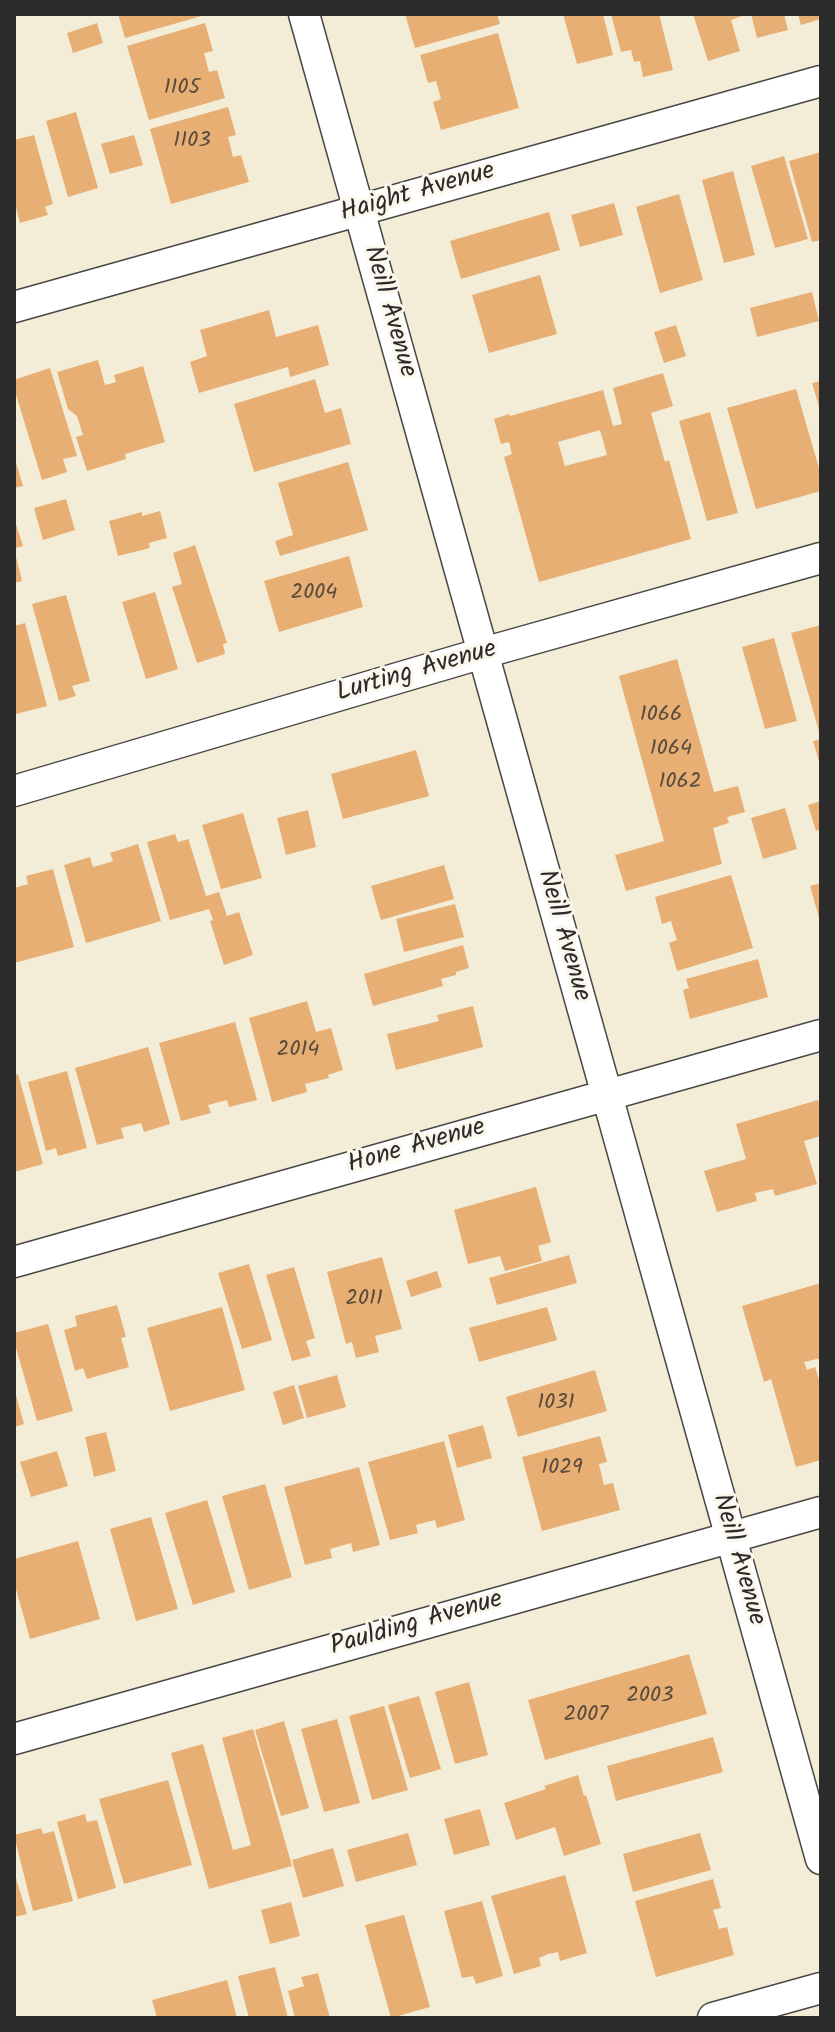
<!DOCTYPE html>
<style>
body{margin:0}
#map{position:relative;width:835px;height:2032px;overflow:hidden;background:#f3edd8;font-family:Kalam,sans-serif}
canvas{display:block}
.frame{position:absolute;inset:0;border:16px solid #2b2b2b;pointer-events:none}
</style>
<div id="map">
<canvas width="835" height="2032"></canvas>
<div class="frame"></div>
</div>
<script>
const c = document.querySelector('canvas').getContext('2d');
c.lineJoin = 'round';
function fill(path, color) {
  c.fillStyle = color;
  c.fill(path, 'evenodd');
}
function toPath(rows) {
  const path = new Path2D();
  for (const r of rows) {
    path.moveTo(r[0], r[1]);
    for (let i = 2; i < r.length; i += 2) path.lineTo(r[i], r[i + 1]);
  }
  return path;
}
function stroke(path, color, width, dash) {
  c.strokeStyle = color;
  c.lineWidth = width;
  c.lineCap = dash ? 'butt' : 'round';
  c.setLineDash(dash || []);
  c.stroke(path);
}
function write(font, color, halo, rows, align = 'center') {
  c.font = font + ' Kalam,sans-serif';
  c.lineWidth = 6;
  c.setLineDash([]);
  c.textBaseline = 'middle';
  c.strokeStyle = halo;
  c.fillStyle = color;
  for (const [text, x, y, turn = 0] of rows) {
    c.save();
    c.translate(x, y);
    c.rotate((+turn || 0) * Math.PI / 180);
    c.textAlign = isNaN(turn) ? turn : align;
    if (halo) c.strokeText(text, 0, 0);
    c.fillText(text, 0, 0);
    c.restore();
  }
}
fill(toPath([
 [118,14,205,14,205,15,125,38],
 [405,14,497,14,500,24,415,48],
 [563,14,603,14,613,55,577,64],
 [611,14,659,14,673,70,643,77,640,61,634,62,631,50,621,52],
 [693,14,747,14,731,20,740,51,708,61],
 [751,14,784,14,788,30,757,38],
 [798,14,821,14,821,19,801,25],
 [97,23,103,43,73,53,67,33],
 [205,23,213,51,204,53,209,72,217,70,225,98,149,120,127,46],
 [498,33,519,108,441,130,433,102,441,99,436,81,428,83,420,55],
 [228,107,236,135,228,137,233,157,241,155,249,182,171,204,150,129],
 [76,112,98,188,68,197,46,121],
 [34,135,53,204,45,207,48,215,20,223,14,200,14,140],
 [134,135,143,165,110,174,101,144],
 [821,152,821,240,812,242,789,161],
 [784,156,808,239,775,248,751,166],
 [733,171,755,255,724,263,702,180],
 [679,194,703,280,660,293,636,207],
 [614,203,623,235,580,247,571,215],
 [549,212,560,250,461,279,450,241],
 [540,275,557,334,489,353,472,295],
 [812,292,819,321,757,337,750,308],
 [269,310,276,337,318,325,329,365,290,377,288,367,199,393,190,362,207,356,200,330],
 [676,325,686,356,664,363,654,332],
 [98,360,105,385,116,382,114,375,143,366,165,442,125,454,126,459,87,471,76,437,83,435,77,416,68,409,57,372],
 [50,368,77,456,63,459,67,472,42,480,14,388,14,380],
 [663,373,673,406,651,413,665,462,669,460,691,539,539,582,504,457,512,454,509,442,501,444,494,419,509,414,510,416,603,390,613,426,622,424,613,388],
 [600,430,607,455,565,466,558,442],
 [315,379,325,413,341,408,351,444,254,472,234,404],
 [821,381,821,410,820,410,812,383],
 [796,389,821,475,821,491,756,509,727,408],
 [710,412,738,513,707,521,679,421],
 [14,456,23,486,14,488],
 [348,462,368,530,280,556,275,541,293,535,278,483],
 [66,499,75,530,43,540,34,508],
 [160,511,167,538,149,543,150,548,118,556,109,521,142,512,142,516],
 [14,518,23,546,14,548],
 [195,545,227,643,223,644,225,654,197,663,172,587,182,584,173,553],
 [15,553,22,581,14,583,14,554],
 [349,556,363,607,279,632,264,581],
 [155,592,178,669,146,679,122,602],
 [66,595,90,681,72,686,76,696,59,701,32,604],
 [25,623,47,706,16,714,14,705,14,626],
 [821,625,821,735,820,735,791,633],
 [774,638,797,721,765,729,742,647],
 [677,659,714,792,738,786,745,812,727,817,729,823,713,828,722,864,626,891,615,855,664,841,619,676],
 [821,739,821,765,820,765,813,741],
 [416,750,429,796,343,819,331,774],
 [821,801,821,829,816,831,808,805],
 [785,808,797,849,763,859,751,818],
 [308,810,316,847,286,855,277,818],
 [243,813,262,878,221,889,202,825],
 [175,834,178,842,189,839,189,841,206,896,219,892,227,916,239,912,253,955,224,965,210,921,213,920,209,909,170,920,147,842],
 [138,844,161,921,86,943,64,865,90,857,93,867,104,864,113,861,110,853],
 [444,865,454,899,381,920,371,886],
 [53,869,74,947,14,963,14,888,28,884,26,876],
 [731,875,753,948,677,971,669,943,677,940,674,931,671,921,662,924,655,897],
 [821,883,821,921,820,921,810,886],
 [455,904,464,937,404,952,396,919],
 [463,945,469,968,456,972,456,975,441,979,443,986,373,1006,364,974],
 [758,959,768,997,690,1019,683,990,689,988,686,979],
 [307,1001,316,1032,331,1028,343,1070,328,1075,329,1078,305,1084,307,1092,272,1102,249,1018],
 [473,1006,483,1047,396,1070,387,1034,439,1021,437,1015],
 [235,1022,257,1100,229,1107,227,1100,208,1105,211,1113,181,1121,159,1043],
 [148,1047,170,1124,144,1132,141,1123,121,1128,124,1138,97,1145,75,1068],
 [67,1071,87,1148,58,1156,56,1148,46,1151,28,1082],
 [18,1074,43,1164,14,1172,14,1075],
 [818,1100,821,1111,821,1136,804,1141,817,1184,775,1196,773,1189,755,1193,757,1201,717,1212,704,1171,746,1159,736,1124],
 [536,1187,551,1242,538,1246,542,1261,505,1271,500,1256,468,1264,454,1210],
 [569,1255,577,1283,497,1305,489,1278],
 [382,1257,402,1329,375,1336,379,1352,356,1358,352,1342,346,1344,327,1272],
 [249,1264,272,1340,242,1349,218,1273],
 [294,1267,315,1338,306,1341,311,1356,292,1361,266,1275],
 [437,1271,442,1287,411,1297,406,1281],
 [821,1283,821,1358,804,1362,807,1370,815,1367,821,1386,821,1460,796,1467,771,1379,764,1382,742,1306],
 [117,1305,126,1337,121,1338,129,1367,87,1379,83,1368,75,1371,64,1330,77,1326,75,1316],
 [222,1307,245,1390,170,1411,147,1328],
 [547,1307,557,1340,479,1362,469,1328],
 [48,1324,73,1411,37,1421,14,1341,14,1333],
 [595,1370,607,1411,518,1437,506,1397],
 [337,1375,346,1407,307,1418,298,1386],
 [294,1385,304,1418,283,1425,273,1392],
 [14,1388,24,1424,14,1427],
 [483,1425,492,1458,457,1468,448,1435],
 [106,1432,116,1471,94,1477,85,1437],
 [600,1436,607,1462,599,1464,601,1473,604,1485,613,1483,620,1510,542,1531,522,1457],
 [444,1441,465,1520,437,1528,435,1520,427,1522,416,1525,418,1533,390,1540,368,1462],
 [57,1451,68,1486,31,1497,20,1462],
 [359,1467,380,1545,353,1552,351,1543,330,1549,332,1558,305,1565,284,1487],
 [265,1484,292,1577,249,1590,222,1496],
 [207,1500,235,1592,193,1605,165,1513],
 [151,1517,178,1609,136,1621,110,1529],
 [78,1541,100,1619,30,1639,14,1582,14,1559],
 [689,1654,707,1714,545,1760,528,1700],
 [469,1682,488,1755,455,1764,435,1692],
 [419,1696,441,1769,410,1778,388,1705],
 [384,1706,408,1790,372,1800,349,1716],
 [337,1719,360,1803,324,1812,301,1729],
 [284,1721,309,1808,281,1816,255,1730],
 [253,1729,292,1866,209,1889,171,1753,203,1744,233,1850,251,1845,222,1738],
 [713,1737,723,1772,616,1801,607,1766],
 [578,1775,584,1796,586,1795,601,1844,564,1856,555,1827,516,1840,504,1803,546,1789,544,1786],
 [168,1780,192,1865,124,1884,99,1799],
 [480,1809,490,1845,454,1855,444,1819],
 [85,1814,87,1822,97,1820,116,1888,78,1899,57,1822],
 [41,1828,43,1834,54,1831,73,1901,33,1911,14,1835],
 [408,1833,417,1865,356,1882,347,1850],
 [700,1833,711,1870,633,1892,623,1854],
 [333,1848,344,1886,303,1898,292,1860],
 [14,1872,27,1914,14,1917],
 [565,1875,587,1953,560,1961,558,1952,548,1954,539,1958,541,1966,514,1974,491,1896],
 [713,1879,721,1908,713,1910,716,1919,719,1929,727,1927,734,1955,656,1977,635,1901],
 [482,1901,503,1976,476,1984,473,1976,462,1978,444,1911],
 [291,1902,300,1936,270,1944,261,1910],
 [404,1915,430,2007,391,2018,365,1925],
 [275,1967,288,2018,249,2018,238,1976],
 [318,1973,330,2018,295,2018,288,1991,304,1986,301,1977],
 [227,1980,237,2018,157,2018,152,2000]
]), '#e7af74');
const street = toPath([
 [304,14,821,1859],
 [14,307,821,81],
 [14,791,483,653,821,558],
 [14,1262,821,1035],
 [14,1739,821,1512],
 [713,2018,821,1988]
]);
stroke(street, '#494845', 33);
stroke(street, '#fff', 30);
write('22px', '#5a4c3d', null, [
 ["1105",182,89],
 ["1103",192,142],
 ["2004",314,594],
 ["1066",661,716],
 ["1064",671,750],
 ["1062",680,783],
 ["2014",298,1051],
 ["2011",364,1300],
 ["1031",556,1404],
 ["1029",562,1469],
 ["2003",650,1697],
 ["2007",586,1716]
]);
write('26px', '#2b2b2b', '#fbf7ec', [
 ["Haight Avenue",418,194,-16],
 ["Neill Avenue",388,312,74],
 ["Lurting Avenue",417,673,-16],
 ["Neill Avenue",562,936,74],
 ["Hone Avenue",417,1148,-16],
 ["Neill Avenue",737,1560,74],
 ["Paulding Avenue",417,1625,-16]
]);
</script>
